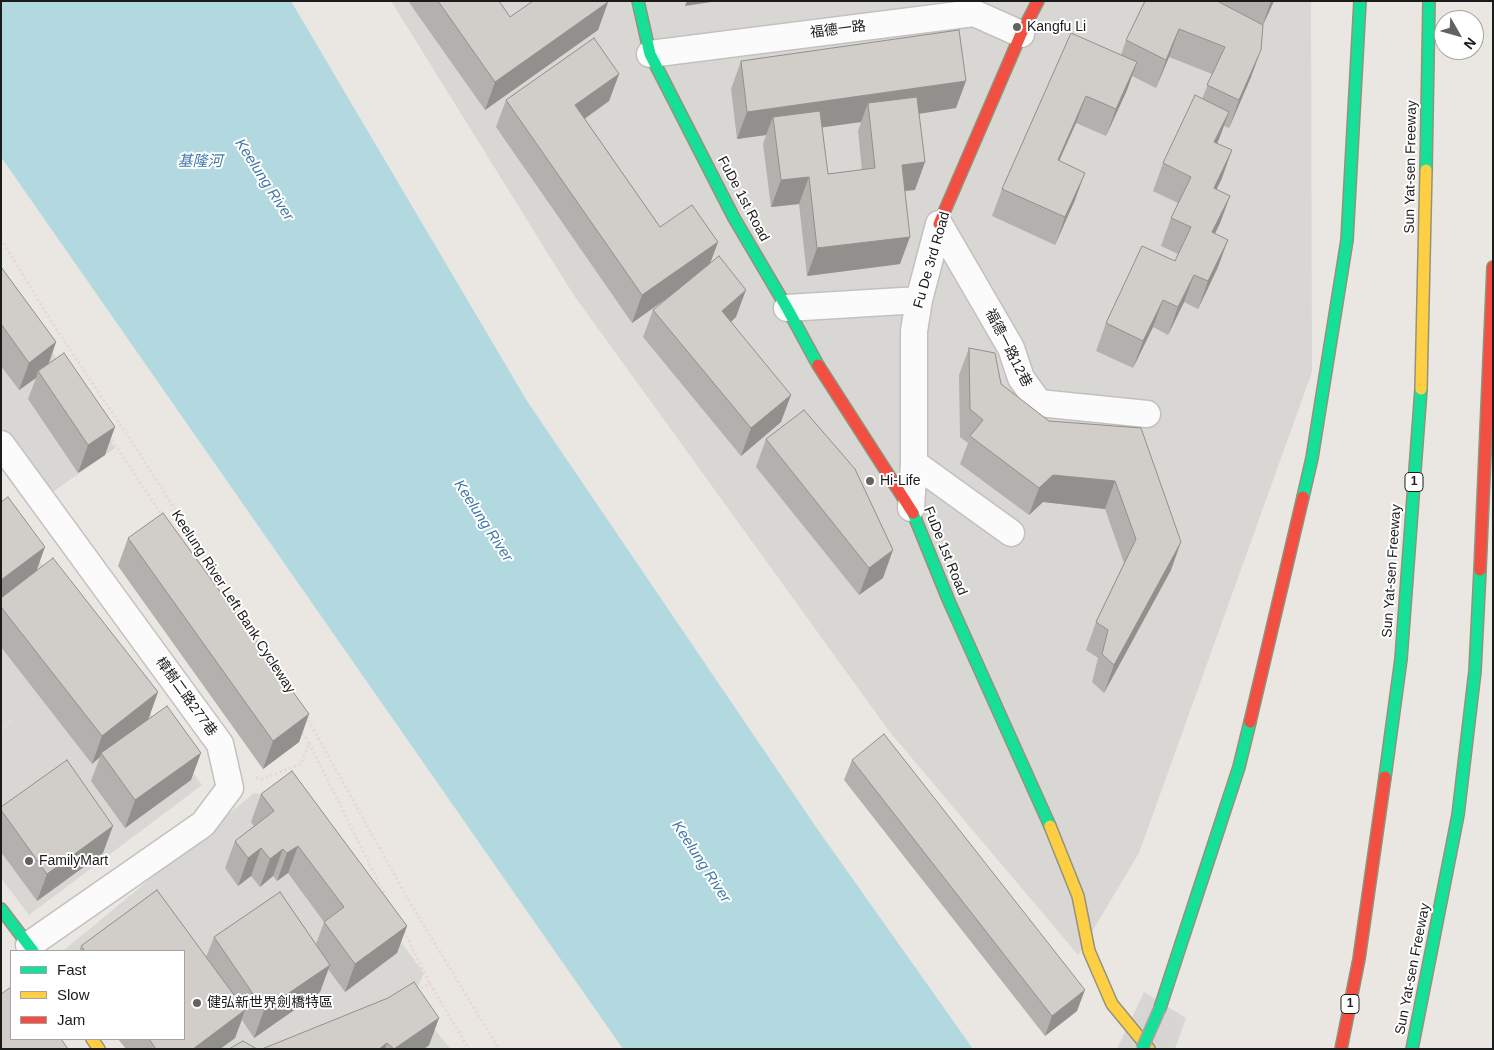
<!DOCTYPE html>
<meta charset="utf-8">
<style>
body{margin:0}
#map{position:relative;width:1494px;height:1050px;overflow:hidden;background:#eae7e2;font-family:Arial,sans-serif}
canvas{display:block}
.frame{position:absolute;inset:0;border:2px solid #1b1b1b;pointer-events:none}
.legend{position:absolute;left:10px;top:950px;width:175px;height:90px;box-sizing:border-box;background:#fff;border:1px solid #a4a4a4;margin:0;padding:6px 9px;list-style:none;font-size:15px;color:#1b1b1b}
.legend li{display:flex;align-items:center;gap:10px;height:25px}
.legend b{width:25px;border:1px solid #a4a4a4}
.north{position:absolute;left:1434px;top:10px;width:50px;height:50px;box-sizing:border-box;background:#fff;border:1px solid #a4a4a4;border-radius:50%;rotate:128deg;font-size:14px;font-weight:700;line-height:20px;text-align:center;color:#1b1b1b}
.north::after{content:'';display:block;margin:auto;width:18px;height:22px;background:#636261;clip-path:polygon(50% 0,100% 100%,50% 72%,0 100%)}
</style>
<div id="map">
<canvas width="1494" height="1050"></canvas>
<div class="frame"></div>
<ul class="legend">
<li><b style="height:6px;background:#16e098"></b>Fast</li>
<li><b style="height:6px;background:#ffcf43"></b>Slow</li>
<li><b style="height:6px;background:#f24e42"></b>Jam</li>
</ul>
<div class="north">N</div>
</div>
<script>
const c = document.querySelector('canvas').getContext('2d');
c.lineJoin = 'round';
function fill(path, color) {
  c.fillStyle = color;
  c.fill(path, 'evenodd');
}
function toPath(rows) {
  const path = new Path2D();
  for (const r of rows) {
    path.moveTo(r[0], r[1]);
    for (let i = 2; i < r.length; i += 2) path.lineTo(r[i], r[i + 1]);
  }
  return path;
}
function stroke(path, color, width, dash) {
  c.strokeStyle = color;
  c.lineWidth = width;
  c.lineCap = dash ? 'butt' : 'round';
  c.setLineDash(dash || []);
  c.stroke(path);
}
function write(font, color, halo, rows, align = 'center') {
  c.font = font + ' Arial,"Noto Sans TC",sans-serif';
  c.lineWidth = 4;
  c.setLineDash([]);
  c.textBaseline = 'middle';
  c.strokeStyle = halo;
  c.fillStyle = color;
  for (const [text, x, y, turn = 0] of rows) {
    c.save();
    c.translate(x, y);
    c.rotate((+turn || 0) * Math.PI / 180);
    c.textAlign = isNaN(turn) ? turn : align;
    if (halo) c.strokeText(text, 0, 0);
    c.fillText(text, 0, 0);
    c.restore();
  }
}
fill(toPath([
 [391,1,1311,1,1312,372,1139,853,1078,955,889,731,573,294],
 [1,273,115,448,50,494,1,427],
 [2,509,202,785,29,915,1,878],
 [254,793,294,798,424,973,411,1001,450,1048,127,1049,184,1039,184,951,63,951]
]), '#d9d7d4');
fill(toPath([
 [1,1,291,1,527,401,816,827,973,1049,623,1049,1,157]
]), '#b3d9e0');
fill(toPath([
 [1144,992,1186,1018,1175,1049,1117,1049]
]), '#d7d6d4');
const street = toPath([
 [650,54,974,13,1021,34],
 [939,224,1011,348,1021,378,1039,403,1147,414],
 [787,308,919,300],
 [1,444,220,744,230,788,203,824,29,945],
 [914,463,1011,533],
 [911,508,914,463,914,331,919,300,939,224]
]);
const fast = toPath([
 [638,1,650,54,734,218,787,308,818,365],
 [1426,170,1429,1],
 [1303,497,1312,458,1347,240,1360,1],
 [913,513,948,599,1050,826],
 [1385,777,1401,659,1421,389],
 [1,909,33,951],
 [1160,1008,1239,767,1250,722],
 [1412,1049,1458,815,1475,671,1480,570]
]);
const slow = toPath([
 [1421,389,1426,170],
 [1050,826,1078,896,1089,951,1112,1004,1149,1049],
 [92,1039,99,1049]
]);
const jam = toPath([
 [939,224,1021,34,1038,1],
 [818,365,913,513],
 [1480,570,1493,267],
 [1250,722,1303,497],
 [1341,1049,1359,959,1385,777]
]);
stroke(street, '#c2c1bf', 29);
stroke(fast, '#93937b', 14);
stroke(slow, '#93937b', 14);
stroke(jam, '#93937b', 14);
stroke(toPath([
 [1,239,56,329,134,445,277,670],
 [109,436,164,518],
 [306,716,412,906,499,1049],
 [1,729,13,720],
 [309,743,389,903],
 [256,778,262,779,301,764,309,743,301,731],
 [404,931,430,984],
 [416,990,430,984,469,1049]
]), '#ead8d6', 3, [2.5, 2.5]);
stroke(street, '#fcfbfb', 26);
stroke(fast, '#16e098', 11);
stroke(slow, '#ffcf43', 11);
stroke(jam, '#f24e42', 11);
const fastBridge = toPath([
 [1142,1049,1160,1008]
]);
stroke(fastBridge, '#c199a6', 14, []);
stroke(fastBridge, '#16e098', 11);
fill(toPath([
 [408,1,499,1,510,17,608,2,598,30,485,110],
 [1145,1,1274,1,1263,25,1251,77,1229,128,1224,126,1217,144,1222,178,1216,189,1230,196,1220,223,1215,234,1218,267,1198,309,1184,302,1168,335,1153,327,1133,368,1096,351,1106,323,1175,261,1178,254,1161,246,1171,218,1178,203,1153,191,1163,163,1202,99,1212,74,1169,57,1156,88,1132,76,1127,90,1106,136,1076,123,1059,161,1075,200,1055,245,992,216,1002,189,1121,55,1126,40],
 [741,61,956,108,919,114,915,190,905,191,900,264,807,276,799,204,771,207,763,144,766,135,737,139,731,89],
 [861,122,858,131,862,170,828,174,822,127],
 [619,74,609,101,585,119,660,227,718,242,710,263,736,317,731,322,781,422,741,456,643,337,653,310,674,293,632,323,496,127,506,100],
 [1,267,56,342,49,364,105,455,78,473,28,399,36,378,19,390,1,366],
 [969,348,1001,384,1049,421,1141,428,1171,570,1104,693,1092,682,1098,658,1086,650,1096,622,1124,563,1105,509,1043,502,1029,515,960,464,968,443,960,437,959,375],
 [766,439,883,578,859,595,756,467],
 [1,502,36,571,158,692,148,720,191,780,125,828,91,781,100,757,92,764,1,647],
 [128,538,309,714,299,742,263,769,118,566],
 [852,760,1077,1011,1045,1036,844,780],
 [292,771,407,926,397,953,345,992,328,969,320,992,254,1038,242,1020,235,1038,220,1049,126,1049,118,1039,184,1039,184,951,79,951,81,946,157,890,206,957,214,937,280,892,316,944,324,922,288,873,277,881,273,876,260,887,251,876,238,886,225,868,235,841,254,826,251,822,261,794],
 [1,807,103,853,37,901,1,852],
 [439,1018,429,1045,424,1049,262,1049]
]), '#b4b0ad');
fill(toPath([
 [687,1,718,1,685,6],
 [1271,1,1274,1,1262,27],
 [608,2,598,30,485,110,495,82],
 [1179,29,1169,57,1156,88,1166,60],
 [1261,50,1251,77,1229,128,1239,100],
 [1137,62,1127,90,1106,136,1116,109],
 [619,74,609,101,565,132,575,105],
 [966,81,956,108,870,121,868,103,861,122,775,134,773,117,766,135,737,139,747,112],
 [1086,96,1076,123,1047,188,1058,160],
 [1229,112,1219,139,1204,170,1214,142],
 [1232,150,1222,178,1204,216,1214,188],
 [925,162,915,190,892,192,902,165],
 [1085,173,1075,200,1055,245,1065,217],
 [809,177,799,204,771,207,781,180],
 [1230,196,1220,223,1202,260,1212,232],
 [910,237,900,264,807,276,817,248],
 [1228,240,1218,267,1198,309,1208,281],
 [718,242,708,269,632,323,642,295],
 [1194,275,1184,302,1168,335,1178,307],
 [746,290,736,317,712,338,722,311],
 [1163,300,1153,327,1133,368,1143,341],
 [56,342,46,370,38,371,36,378,19,390,29,363],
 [791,395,781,422,741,456,751,428],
 [115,427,105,455,78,473,88,445],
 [1053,475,1115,481,1105,509,1043,502,1029,515,1039,488],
 [1181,542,1171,570,1104,693,1114,665],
 [45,547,35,575,1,600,1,580],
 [893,550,883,578,859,595,869,568],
 [158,692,148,720,101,753,100,757,92,764,102,736],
 [309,714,299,742,263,769,273,741],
 [201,753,191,780,125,828,135,800],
 [113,826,103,853,37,901,47,874],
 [298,846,288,873,277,881,287,853],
 [261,848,251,876,238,886,248,858],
 [283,849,273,876,260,887,270,859],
 [407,926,397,953,345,992,355,964],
 [330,965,320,992,254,1038,264,1010],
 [1085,990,1077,1011,1045,1036,1052,1016],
 [245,1010,235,1038,220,1049,193,1049],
 [439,1018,429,1045,424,1049,394,1049],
 [387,1043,385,1049,379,1049]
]), '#92908d');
const building = toPath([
 [438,1,499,1,510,17,533,1,607,1,608,2,495,82,438,1],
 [1145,1,1217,1,1263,25,1261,50,1239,100,1207,85,1225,47,1179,29,1166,60,1126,40,1145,1],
 [959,30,966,81,747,112,741,61,959,30],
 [1071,33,1137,62,1116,109,1086,96,1058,160,1085,173,1065,217,1002,189,1071,33],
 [594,38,619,74,575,105,660,227,692,205,718,242,642,295,506,100,594,38],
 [1195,95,1229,112,1214,142,1232,150,1214,188,1230,196,1212,232,1228,240,1208,281,1194,275,1178,307,1163,300,1143,341,1106,323,1142,246,1175,261,1191,227,1171,218,1191,177,1163,163,1195,95],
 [917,97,925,162,902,165,910,237,817,248,809,177,781,180,773,117,820,111,828,174,875,168,868,103,917,97],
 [719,256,746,290,722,311,791,395,751,428,653,310,719,256],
 [1,267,56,342,29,363,1,324,1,267],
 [969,348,995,353,1001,384,1049,421,1141,428,1181,542,1114,665,1102,654,1108,630,1096,622,1136,539,1115,481,1053,475,1039,488,970,436,983,420,970,409,969,348],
 [64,353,115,427,88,445,38,371,64,353],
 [804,410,855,469,893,550,869,568,766,439,804,410],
 [8,497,45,547,1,580,1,502,8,497],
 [163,513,309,714,273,741,128,538,163,513],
 [53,558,158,692,102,736,1,607,1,598,53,558],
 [167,706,201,753,135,800,101,753,167,706],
 [884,734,1085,990,1052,1016,852,760,884,734],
 [67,760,113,826,47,874,1,810,1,807,67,760],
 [292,771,407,926,355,964,324,922,344,907,298,846,287,853,283,849,270,859,261,848,248,858,235,841,274,811,261,794,292,771],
 [157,890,245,1010,193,1049,156,1049,149,1039,184,1039,184,951,85,951,81,946,157,890],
 [280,892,330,965,264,1010,214,937,280,892],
 [414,982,439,1018,394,1049,387,1043,379,1049,262,1049,388,998,414,982],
 [11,987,11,1039,61,1039,68,1049,1,1049,1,994,11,987],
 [243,1041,257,1049,229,1049,243,1041]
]);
fill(building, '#d1cdc9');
stroke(building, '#92908d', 1);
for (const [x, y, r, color] of [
 [1017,27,5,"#636261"],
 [870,481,5,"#636261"],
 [29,861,5,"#636261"],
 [197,1003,5,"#636261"]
]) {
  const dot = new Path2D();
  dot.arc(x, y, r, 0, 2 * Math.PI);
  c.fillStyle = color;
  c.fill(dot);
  stroke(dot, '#fff', 2);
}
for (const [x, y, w] of [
 [1414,482,18],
 [1350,1004,18]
]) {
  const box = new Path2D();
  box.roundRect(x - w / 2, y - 9.5, w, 19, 4);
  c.fillStyle = '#fff';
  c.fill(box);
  stroke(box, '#1b1b1b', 1);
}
write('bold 12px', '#1b1b1b', null, [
 ["1",1414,482],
 ["1",1350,1004]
]);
write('14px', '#1b1b1b', '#fff', [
 ["Kangfu Li",1027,27],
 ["Hi-Life",880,481],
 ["FamilyMart",39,861],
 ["健弘新世界劍橋特區",207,1003]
], 'left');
write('14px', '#1b1b1b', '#fff', [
 ["福德一路",838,30,-7],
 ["Sun Yat-sen Freeway",1411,167,-89],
 ["FuDe 1st Road",743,199,62],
 ["Fu De 3rd Road",932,260,-74],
 ["福德一路12巷",1008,348,63],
 ["FuDe 1st Road",945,551,68],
 ["Sun Yat-sen Freeway",1392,571,-86],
 ["Keelung River Left Bank Cycleway",233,602,57],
 ["樟樹二路277巷",186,697,54],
 ["Sun Yat-sen Freeway",1413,969,-79]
]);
write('italic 15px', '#4079a7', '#fff', [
 ["基隆河",200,162],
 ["Keelung River",264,180,57],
 ["Keelung River",483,521,57],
 ["Keelung River",701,862,57]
]);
</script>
